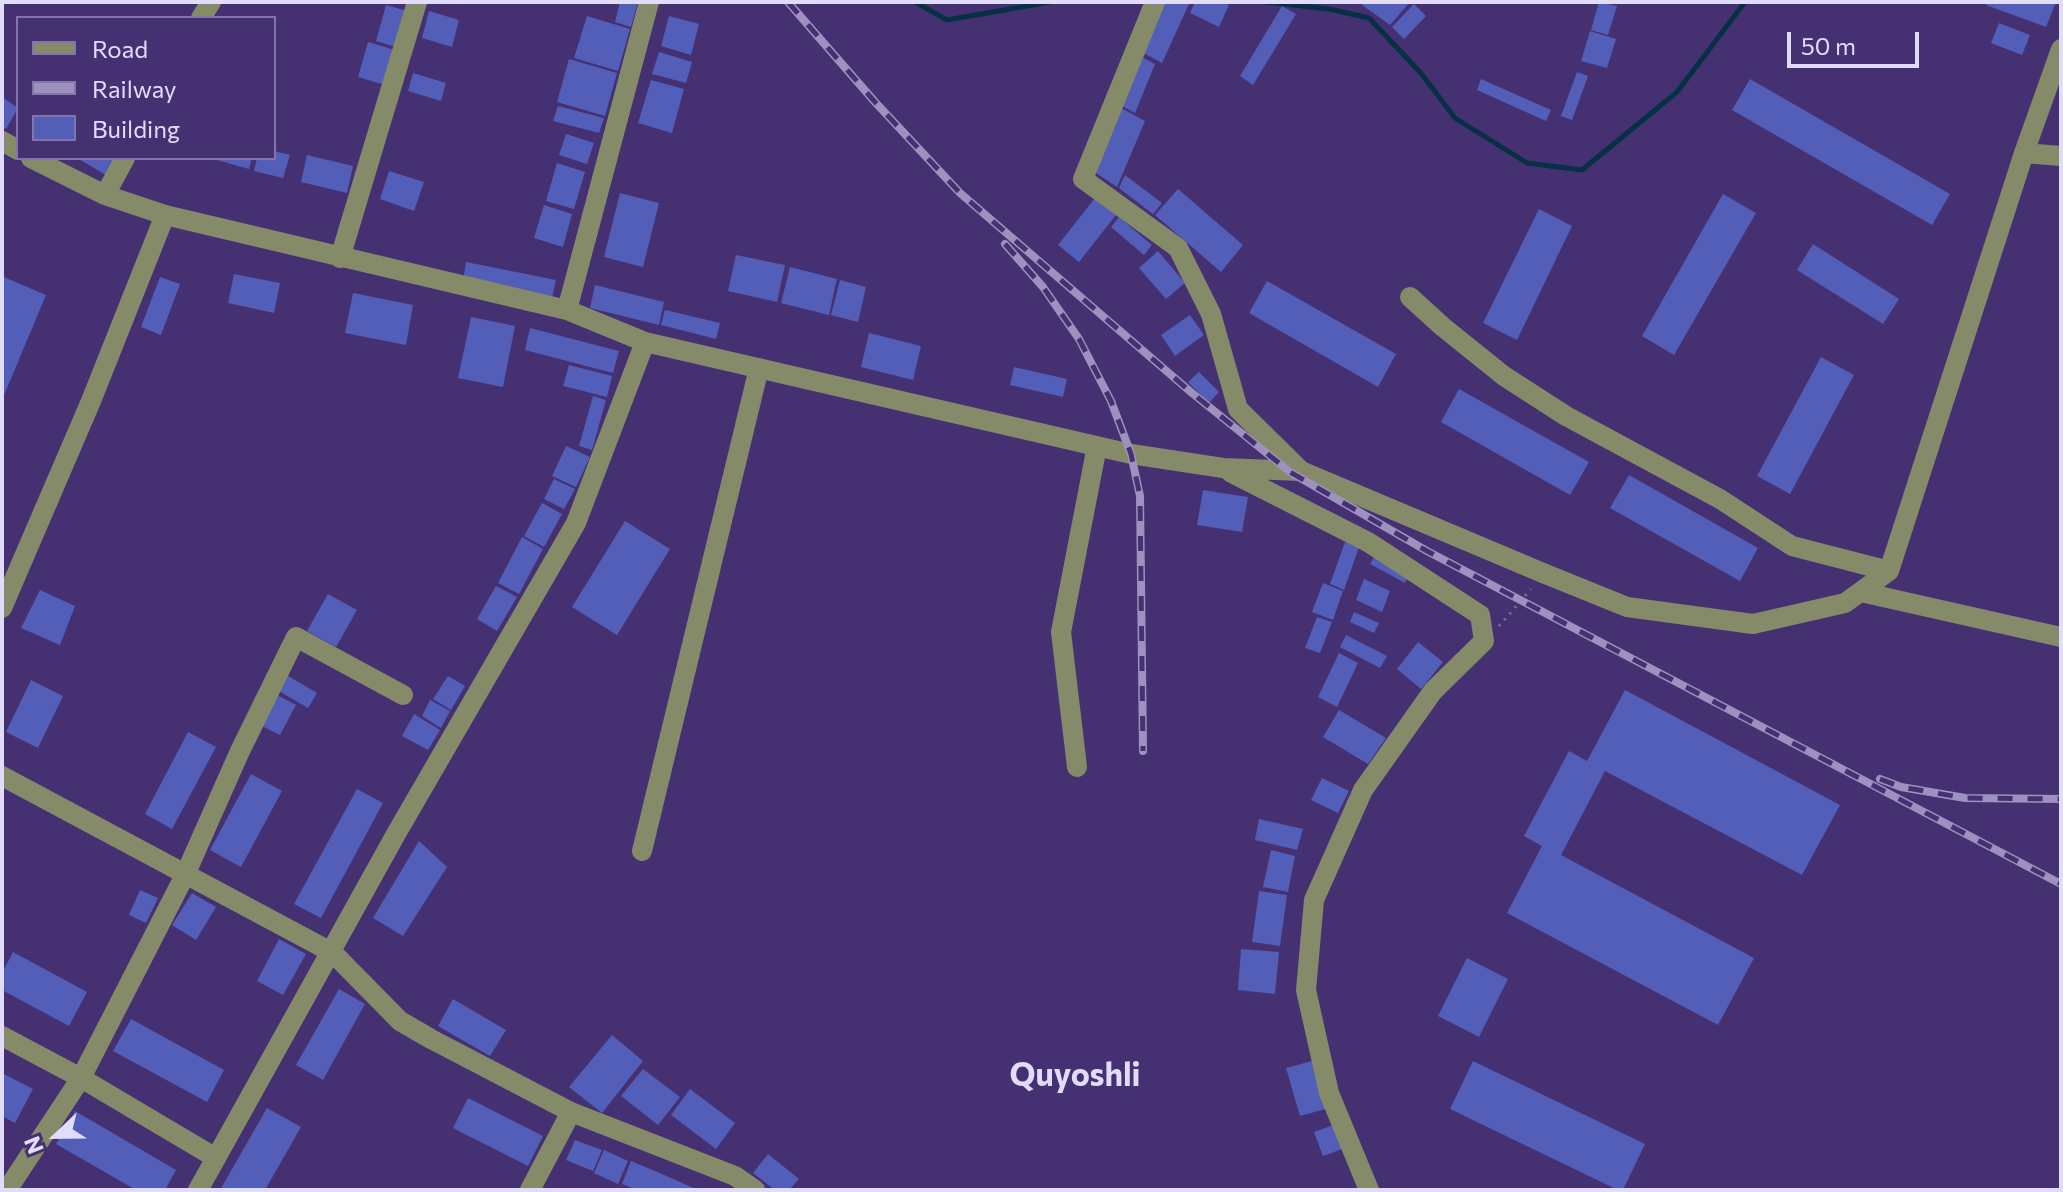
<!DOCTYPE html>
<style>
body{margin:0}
#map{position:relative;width:2063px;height:1192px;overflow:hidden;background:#453172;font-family:Commissioner,sans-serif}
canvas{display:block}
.frame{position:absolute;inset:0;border:4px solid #e2dcfb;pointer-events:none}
.legend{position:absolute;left:16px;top:16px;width:260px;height:144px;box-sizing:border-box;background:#453172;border:2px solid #8475a9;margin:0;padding:10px 14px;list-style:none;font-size:24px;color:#e2dcfb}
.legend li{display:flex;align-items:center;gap:16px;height:40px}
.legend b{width:40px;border:2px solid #8475a9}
.north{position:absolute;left:16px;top:1096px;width:80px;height:80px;-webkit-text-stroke:6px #453172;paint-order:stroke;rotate:248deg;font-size:22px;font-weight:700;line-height:32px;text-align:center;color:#e2dcfb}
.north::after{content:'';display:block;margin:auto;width:28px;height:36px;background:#e2dcfb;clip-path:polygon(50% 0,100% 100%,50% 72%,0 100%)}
.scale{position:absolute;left:1787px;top:32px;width:132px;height:36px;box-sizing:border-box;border:4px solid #e2dcfb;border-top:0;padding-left:10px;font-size:24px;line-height:28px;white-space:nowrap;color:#e2dcfb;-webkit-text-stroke:6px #453172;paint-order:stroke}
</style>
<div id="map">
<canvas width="2063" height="1192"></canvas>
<div class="frame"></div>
<ul class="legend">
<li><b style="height:10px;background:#858a69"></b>Road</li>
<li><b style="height:10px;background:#9d91bf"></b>Railway</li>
<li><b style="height:22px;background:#525eb8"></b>Building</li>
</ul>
<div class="north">N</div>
<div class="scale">50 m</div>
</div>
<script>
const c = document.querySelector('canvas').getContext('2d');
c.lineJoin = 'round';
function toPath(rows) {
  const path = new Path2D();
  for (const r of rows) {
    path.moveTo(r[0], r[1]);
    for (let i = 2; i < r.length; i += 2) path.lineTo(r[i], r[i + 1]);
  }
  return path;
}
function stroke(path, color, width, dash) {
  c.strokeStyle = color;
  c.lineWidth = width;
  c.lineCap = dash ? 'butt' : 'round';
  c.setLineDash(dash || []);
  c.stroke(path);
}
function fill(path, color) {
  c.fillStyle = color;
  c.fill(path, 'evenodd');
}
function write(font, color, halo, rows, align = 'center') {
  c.font = font + ' Commissioner,sans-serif';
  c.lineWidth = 7;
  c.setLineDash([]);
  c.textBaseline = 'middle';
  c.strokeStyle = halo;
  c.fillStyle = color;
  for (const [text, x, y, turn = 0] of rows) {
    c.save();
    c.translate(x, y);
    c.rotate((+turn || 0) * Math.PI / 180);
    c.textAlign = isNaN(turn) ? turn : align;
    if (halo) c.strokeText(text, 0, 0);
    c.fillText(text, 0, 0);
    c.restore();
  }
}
stroke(toPath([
 [915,2,947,20,1050,2],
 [1266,2,1329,9,1369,18,1420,72,1455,118,1527,163,1582,170,1677,92,1745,2]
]), '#063043', 5);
fill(toPath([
 [620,2,638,2,631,27,615,22],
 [1162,2,1189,4,1162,63,1140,51],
 [1195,2,1223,2,1229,5,1219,27,1190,13],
 [1358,2,1410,2,1390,25],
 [1599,2,1617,6,1608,35,1591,30],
 [1987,2,2056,2,2046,27,1986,5],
 [1414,4,1426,16,1404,39,1392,27],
 [386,5,407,11,396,47,376,41],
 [1282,6,1296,14,1253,85,1240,76],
 [429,11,459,20,452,47,422,38],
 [587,16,630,29,618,71,574,58],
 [669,16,699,24,691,55,661,46],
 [1999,23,2030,35,2022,55,1991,43],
 [1590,31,1616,39,1607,68,1581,61],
 [368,42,395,50,385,85,358,77],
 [659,52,692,62,686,83,652,74],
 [1142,57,1155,64,1135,113,1122,106],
 [569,59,617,73,605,116,557,102],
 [1577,72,1588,76,1572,120,1561,116],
 [413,73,446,83,441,101,408,91],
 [1481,79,1551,110,1546,121,1477,90],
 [1750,79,1950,194,1932,225,1732,110],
 [651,80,684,89,672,133,638,123],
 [2,97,18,108,6,129,2,127],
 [558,106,604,118,599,133,553,121],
 [1121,108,1145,121,1117,187,1093,171],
 [566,134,594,143,587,164,559,155],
 [274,151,290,155,283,178,254,171,257,158,274,158],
 [307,155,353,166,347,193,301,182],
 [77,158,116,158,106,175],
 [210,158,252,158,249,169],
 [557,163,585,172,574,209,546,201],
 [389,171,424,182,414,211,380,199],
 [1125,175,1162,203,1153,214,1119,188],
 [1178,189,1243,245,1221,272,1155,215],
 [620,193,659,203,643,267,604,257],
 [1723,194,1756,213,1674,355,1642,336],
 [1095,198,1116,215,1079,262,1058,245],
 [544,205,572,214,563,247,534,238],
 [1539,209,1572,226,1517,340,1483,323],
 [1119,217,1152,245,1144,255,1111,227],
 [1813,244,1899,299,1883,324,1797,270],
 [1158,251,1185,283,1166,299,1139,268],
 [736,255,785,265,777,302,728,291],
 [466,262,556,280,552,298,463,281],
 [790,267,837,279,829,315,781,303],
 [234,274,280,283,274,313,228,303],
 [4,277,46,295,2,400,2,281],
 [160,277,180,284,161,335,141,327],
 [840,280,866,287,858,322,831,315],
 [1267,281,1396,354,1378,387,1249,313],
 [595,285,664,302,659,325,590,308],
 [353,293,413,305,406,345,345,333],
 [665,310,720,323,716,339,661,325],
 [1190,315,1204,335,1175,356,1161,335],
 [471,317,515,326,503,387,458,378],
 [530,328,619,351,613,373,525,350],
 [869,333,921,346,913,380,861,367],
 [1821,357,1854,375,1790,494,1757,476],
 [569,365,612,376,607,397,563,386],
 [1014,367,1067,379,1063,397,1010,385],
 [1199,372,1219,392,1209,403,1188,382],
 [1459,389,1589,462,1570,495,1441,422],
 [593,396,606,400,592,450,579,446],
 [566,446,590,457,576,487,552,476],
 [1629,475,1758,548,1740,581,1610,508],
 [554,479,575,489,564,509,544,499],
 [1203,490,1248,497,1242,532,1197,525],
 [542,503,562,514,544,547,524,536],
 [625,521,670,549,617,635,572,607],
 [522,537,543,549,519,594,498,583],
 [1345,542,1359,547,1344,590,1330,584],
 [1376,554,1410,573,1405,583,1370,564],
 [1364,579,1390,591,1382,612,1356,600],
 [1323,583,1343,591,1333,620,1312,612],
 [496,586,517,597,497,631,477,619],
 [40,590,75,606,60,645,21,628],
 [328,594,357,610,336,647,307,631],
 [1354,612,1379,623,1374,633,1350,622],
 [1317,617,1332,622,1320,653,1305,648],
 [1346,635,1387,656,1380,668,1340,647],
 [1418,642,1443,662,1421,689,1397,669],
 [1339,653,1358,663,1337,707,1318,697],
 [285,674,317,693,308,708,277,690],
 [448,676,465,686,451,710,433,699],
 [31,680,63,696,38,748,6,732],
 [1625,690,1840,805,1802,875,1605,771,1561,855,1754,958,1718,1025,1507,913,1542,846,1524,836,1569,751,1587,761],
 [275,694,296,705,280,735,260,725],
 [430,700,450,711,441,728,422,716],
 [1339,710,1386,738,1368,764,1323,737],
 [414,714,440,730,428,750,402,736],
 [188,732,216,747,172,829,145,814],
 [251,774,282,791,241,867,210,850],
 [1322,778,1349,791,1338,813,1311,800],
 [357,789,383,803,321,918,294,904],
 [1259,819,1303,829,1297,850,1255,840],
 [419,841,447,867,403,936,373,918],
 [1271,850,1295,856,1288,892,1263,887],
 [140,890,158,898,146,923,129,915],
 [1259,891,1287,895,1280,946,1252,942],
 [192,893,216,907,196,940,172,925],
 [279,939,306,954,283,995,257,981],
 [1241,949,1279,952,1275,994,1238,990],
 [13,952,87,992,69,1026,2,990,2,973],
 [1467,958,1508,979,1479,1037,1438,1016],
 [339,989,365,1004,323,1080,296,1065],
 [453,999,506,1030,490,1056,438,1026],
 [131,1019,224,1070,207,1102,113,1051],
 [612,1035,643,1061,602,1113,569,1087],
 [1316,1060,1329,1108,1300,1116,1286,1068],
 [1473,1061,1645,1144,1623,1190,1618,1190,1450,1109],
 [643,1069,680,1097,658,1125,621,1096],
 [2,1073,33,1089,15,1123,2,1116],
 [690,1089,735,1123,716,1149,671,1115],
 [468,1098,543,1136,528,1166,453,1128],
 [267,1108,301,1127,265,1190,220,1190],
 [75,1111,176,1170,165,1190,136,1190,56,1144],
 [1336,1124,1345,1148,1323,1156,1314,1132],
 [575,1140,602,1150,593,1171,566,1160],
 [604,1150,628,1161,618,1184,594,1173],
 [768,1154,799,1179,789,1190,775,1190,753,1173],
 [631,1161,662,1174,698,1190,637,1190,622,1184]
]), '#525eb8');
stroke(toPath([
 [1499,626,1531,589]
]), '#7a6ba1', 3, [2, 6]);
stroke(toPath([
 [1155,2,1083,179,1178,248,1211,314,1238,409,1301,471,1543,573,1627,607,1753,624,1845,603,1889,571,2024,153,2061,49],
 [201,18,211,2],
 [2,141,18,150],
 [2024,153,2061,156],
 [31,158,105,195,165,215,567,310,645,342,1131,454,1223,468,1301,471],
 [105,195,125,158],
 [340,258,417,2],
 [1410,297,1443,327,1504,376,1566,416,1720,499,1792,546,1889,571],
 [567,310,649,2],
 [1230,472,1368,542,1480,615,1484,641,1433,691,1363,790,1314,900,1306,990,1329,1093,1369,1190],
 [1861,592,2061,637],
 [2,608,91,401,165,215],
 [1077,767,1061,632,1097,446],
 [2,776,333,953,400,1021,431,1039,571,1112,735,1176,755,1190],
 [642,851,759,368],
 [2,1036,81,1078,216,1158,198,1190],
 [216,1158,396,834,576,523,645,342],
 [7,1190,81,1078,185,875,240,751,296,637,403,695],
 [530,1190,571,1112]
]), '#858a69', 20);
const rail = toPath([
 [788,2,875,102,960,193,1192,393,1290,472,1427,551,2061,884],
 [1005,244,1043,287,1079,339,1111,401,1131,454,1140,496,1143,751],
 [1880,779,1901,787,1965,798,2061,799]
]);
stroke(rail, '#9d91bf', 8);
stroke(rail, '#453172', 5, [15]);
write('bold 32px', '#e2dcfb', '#453172', [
 ["Quyoshli",1075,1075]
]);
</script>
